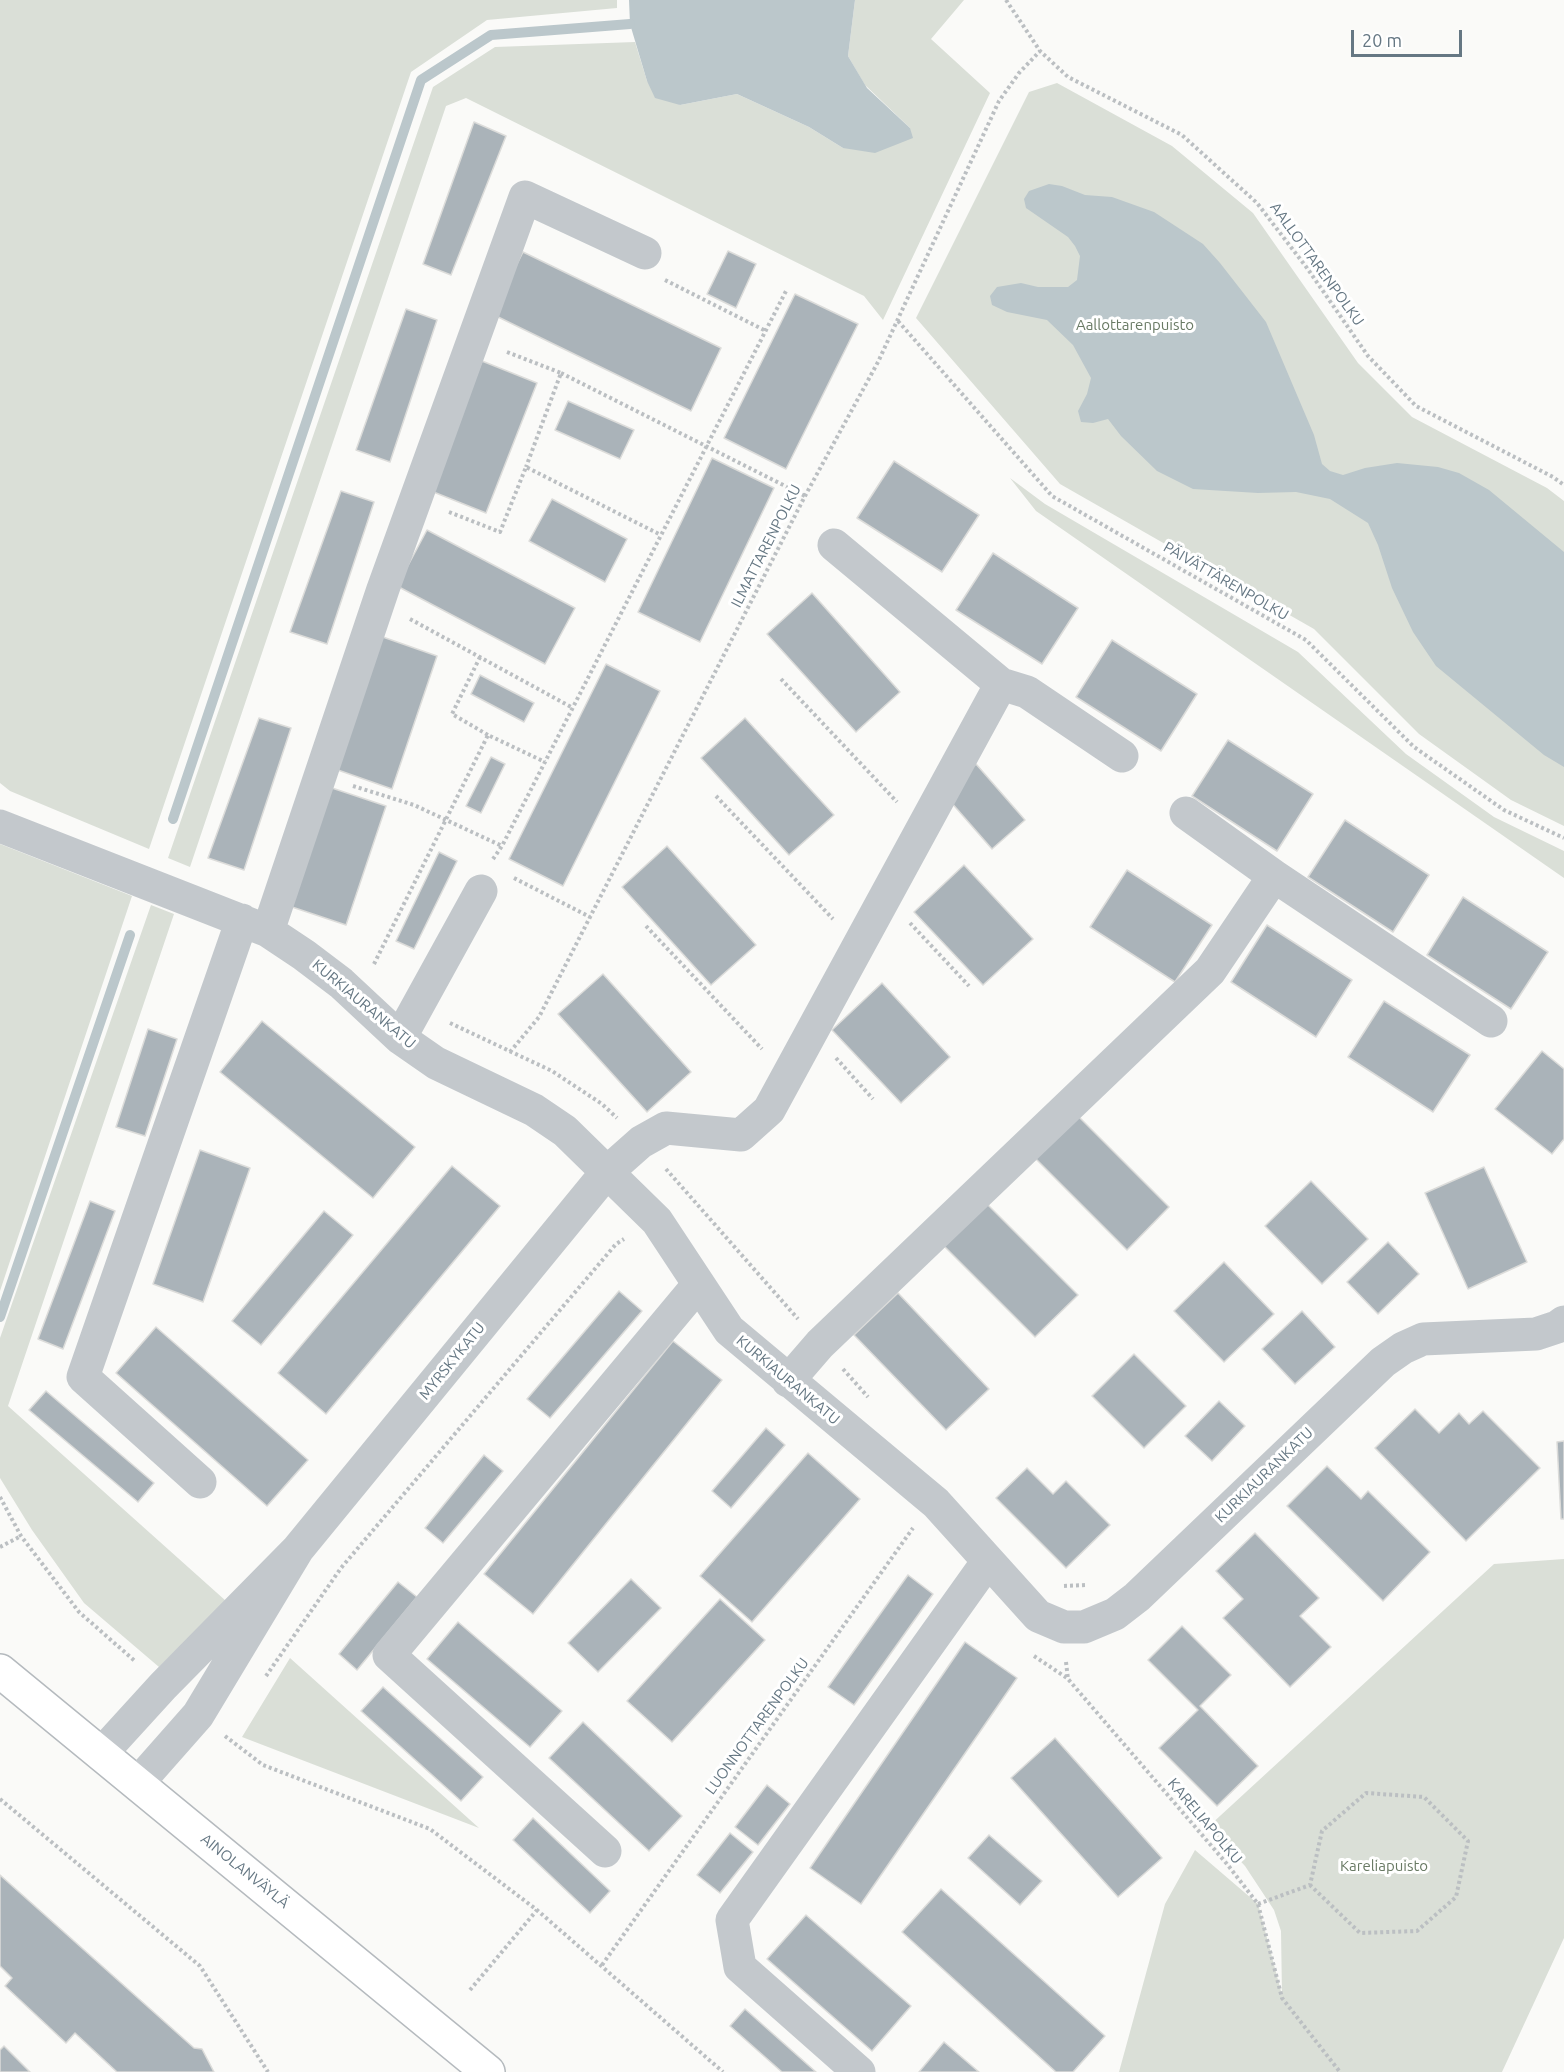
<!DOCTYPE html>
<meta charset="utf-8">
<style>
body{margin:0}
#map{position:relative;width:1564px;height:2072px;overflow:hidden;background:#fafaf8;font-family:Ubuntu,sans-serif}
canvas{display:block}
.scale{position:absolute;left:1351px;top:30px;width:111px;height:27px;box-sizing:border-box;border:3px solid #657783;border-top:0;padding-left:8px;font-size:18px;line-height:21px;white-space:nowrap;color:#657783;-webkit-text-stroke:4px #fff;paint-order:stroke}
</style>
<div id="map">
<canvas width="1564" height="2072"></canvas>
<div class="scale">20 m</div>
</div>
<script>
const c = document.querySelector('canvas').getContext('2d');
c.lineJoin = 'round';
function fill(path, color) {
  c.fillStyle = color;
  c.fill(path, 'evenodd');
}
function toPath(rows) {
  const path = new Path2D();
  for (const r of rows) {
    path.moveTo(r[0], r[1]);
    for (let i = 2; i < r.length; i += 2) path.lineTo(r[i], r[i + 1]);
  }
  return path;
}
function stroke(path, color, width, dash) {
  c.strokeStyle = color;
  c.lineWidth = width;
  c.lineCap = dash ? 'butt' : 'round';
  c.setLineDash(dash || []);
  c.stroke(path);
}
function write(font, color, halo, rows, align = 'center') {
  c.font = font + ' Ubuntu,sans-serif';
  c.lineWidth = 6;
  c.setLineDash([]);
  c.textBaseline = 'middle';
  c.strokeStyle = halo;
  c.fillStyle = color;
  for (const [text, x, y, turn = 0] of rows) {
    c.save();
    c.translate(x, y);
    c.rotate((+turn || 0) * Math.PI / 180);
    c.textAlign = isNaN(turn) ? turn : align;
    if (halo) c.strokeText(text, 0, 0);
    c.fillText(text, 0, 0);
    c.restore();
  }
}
fill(toPath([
 [0,0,617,0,617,8,487,20,411,72,149,849,10,791,0,783],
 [855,0,964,0,931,39,990,93,883,320,864,296,466,98,446,106,190,867,168,858,433,87,495,47,635,42,647,81,680,105,737,94,809,127,843,148,910,128,865,85,848,56],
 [1057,83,1172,146,1253,213,1358,363,1412,417,1547,488,1564,501,1564,826,1511,800,1419,734,1314,629,1060,484,916,318,1029,92],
 [1010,478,1045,504,1298,652,1406,754,1494,817,1564,851,1564,878,1036,511],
 [0,844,132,896,0,1291],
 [151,905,174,914,8,1406,226,1601,159,1667,84,1603,32,1530,0,1478,0,1338],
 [1564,1559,1564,1938,1502,2072,1119,2072,1165,1904,1195,1850,1258,1904,1282,1995,1281,1931,1274,1910,1245,1866,1208,1827,1494,1564],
 [290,1658,479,1828,242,1737]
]), '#dadfd7');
fill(toPath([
 [629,0,855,0,848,56,867,88,910,128,913,138,875,153,843,148,809,127,737,94,680,105,655,98,647,81,630,24],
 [1049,184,1062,186,1085,195,1112,197,1154,212,1203,244,1220,263,1266,322,1314,435,1322,464,1330,471,1343,475,1365,468,1397,463,1438,467,1459,473,1489,490,1564,552,1564,767,1544,755,1436,666,1413,632,1392,588,1378,545,1368,523,1330,499,1296,492,1258,493,1193,489,1157,471,1121,436,1108,419,1093,423,1081,422,1078,411,1087,394,1091,378,1073,345,1047,320,1007,312,992,305,990,296,997,287,1021,283,1038,287,1068,287,1077,280,1080,256,1075,246,1068,237,1026,208,1024,199,1029,191]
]), '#bbc7cb');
stroke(toPath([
 [173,819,421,80,491,35,630,24],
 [0,1317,130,935]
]), '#bbc7cb', 10);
const building = toPath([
 [474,122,506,136,451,275,423,264,474,122],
 [728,251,756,264,736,308,707,294,728,251],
 [523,252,721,348,691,411,492,314,523,252],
 [795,294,858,324,786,469,724,438,795,294],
 [406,309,437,320,390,462,356,450,406,309],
 [482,361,537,383,486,513,431,491,482,361],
 [568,401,634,430,620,459,555,430,568,401],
 [712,458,774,488,700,642,638,612,712,458],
 [894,461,979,515,942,572,857,518,894,461],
 [341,491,374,502,327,644,290,632,341,491],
 [552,499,627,539,605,582,529,541,552,499],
 [427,530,575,608,545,664,397,586,427,530],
 [993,553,1078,608,1042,664,956,610,993,553],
 [812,593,900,692,856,732,767,634,812,593],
 [380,636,437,656,392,789,335,769,380,636],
 [1112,640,1197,694,1161,751,1076,697,1112,640],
 [606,664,660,691,563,886,509,859,606,664],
 [480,675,534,703,524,722,471,694,480,675],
 [259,718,291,728,244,870,208,858,259,718],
 [745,718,834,815,789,855,701,758,745,718],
 [1228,740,1313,794,1277,851,1192,796,1228,740],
 [491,757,505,764,481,813,466,806,491,757],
 [976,764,1025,820,992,849,943,793,976,764],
 [329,787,386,806,346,925,289,906,329,787],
 [1345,820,1429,875,1393,932,1308,877,1345,820],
 [667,846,756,945,711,985,622,887,667,846],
 [439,852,457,861,414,949,396,941,439,852],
 [964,865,1033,939,983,985,914,912,964,865],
 [1127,870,1212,925,1175,982,1090,927,1127,870],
 [1463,897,1548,952,1511,1009,1427,955,1463,897],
 [1267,925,1352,980,1316,1037,1231,982,1267,925],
 [603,974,691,1072,647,1112,558,1014,603,974],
 [882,983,950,1057,901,1103,832,1030,882,983],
 [1384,1001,1470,1055,1433,1112,1348,1057,1384,1001],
 [262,1021,415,1147,373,1198,220,1072,262,1021],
 [148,1029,177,1039,145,1136,116,1127,148,1029],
 [1542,1051,1564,1069,1564,1139,1552,1154,1495,1109,1542,1051],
 [1076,1114,1169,1207,1127,1250,1033,1156,1076,1114],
 [200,1150,250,1168,203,1302,153,1284,200,1150],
 [452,1166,500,1206,326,1414,278,1373,452,1166],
 [1484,1167,1527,1262,1468,1289,1425,1193,1484,1167],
 [1311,1181,1368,1239,1322,1284,1265,1226,1311,1181],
 [90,1201,115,1211,63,1349,38,1339,90,1201],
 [984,1201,1078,1295,1035,1337,942,1244,984,1201],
 [324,1211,353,1235,261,1345,232,1321,324,1211],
 [1388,1242,1419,1274,1378,1314,1347,1282,1388,1242],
 [1224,1262,1274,1314,1224,1362,1174,1311,1224,1262],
 [619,1291,642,1311,550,1418,527,1399,619,1291],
 [898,1293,989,1389,946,1430,854,1335,898,1293],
 [1302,1311,1335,1347,1295,1384,1262,1349,1302,1311],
 [156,1327,308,1460,267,1506,116,1373,156,1327],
 [673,1341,722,1380,533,1614,484,1574,673,1341],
 [1134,1354,1186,1406,1144,1448,1092,1396,1134,1354],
 [46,1391,154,1483,138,1502,29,1410,46,1391],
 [1219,1401,1245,1426,1212,1461,1185,1436,1219,1401],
 [1415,1409,1439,1433,1459,1413,1469,1424,1483,1411,1540,1468,1466,1541,1375,1448,1415,1409],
 [766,1428,785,1445,731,1508,712,1491,766,1428],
 [1564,1441,1564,1519,1561,1519,1557,1442,1564,1441],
 [808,1453,860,1499,752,1622,700,1576,808,1453],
 [484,1455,503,1471,443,1543,425,1528,484,1455],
 [1327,1466,1361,1499,1368,1491,1430,1552,1383,1601,1287,1506,1327,1466],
 [1027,1468,1053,1494,1066,1481,1110,1525,1066,1568,996,1498,1027,1468],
 [1255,1533,1319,1598,1300,1616,1331,1647,1290,1687,1223,1618,1243,1599,1216,1571,1255,1533],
 [908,1575,933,1594,854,1705,828,1687,908,1575],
 [631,1579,661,1608,598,1672,568,1643,631,1579],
 [398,1582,417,1597,357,1670,339,1654,398,1582],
 [720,1599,765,1640,672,1742,627,1701,720,1599],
 [458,1622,562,1711,530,1747,427,1659,458,1622],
 [1182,1626,1231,1675,1200,1706,1258,1766,1217,1806,1159,1748,1198,1710,1148,1660,1182,1626],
 [965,1642,1017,1678,861,1904,810,1868,965,1642],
 [383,1687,483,1777,461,1801,361,1711,383,1687],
 [583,1722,682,1816,649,1851,549,1758,583,1722],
 [1055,1738,1162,1858,1118,1897,1011,1778,1055,1738],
 [767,1785,790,1804,758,1845,735,1827,767,1785],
 [533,1818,610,1891,590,1913,513,1840,533,1818],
 [730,1833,753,1852,720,1893,697,1875,730,1833],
 [989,1835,1042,1881,1020,1905,968,1858,989,1835],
 [0,1875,194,2048,202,2049,214,2072,117,2072,75,2033,66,2043,5,1986,12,1978,0,1966,0,1875],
 [941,1889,1105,2036,1073,2072,1056,2072,902,1932,941,1889],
 [806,1915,911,2006,872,2051,767,1959,806,1915],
 [745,2009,816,2072,782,2072,730,2026,745,2009],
 [944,2042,979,2072,919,2072,944,2042],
 [4,2046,30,2072,0,2072,0,2050,4,2046]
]);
fill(building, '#aab3b9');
stroke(building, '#dcdcda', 1.5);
const major = toPath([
 [0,1671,488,2072]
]);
stroke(major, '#b5babe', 36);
stroke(toPath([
 [1006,0,1040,51,1068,77,1182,135,1257,203,1307,268,1368,356,1416,406,1553,477,1564,485],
 [665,280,766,331],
 [898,321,1052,496,1306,640,1414,747,1504,810,1564,838],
 [507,352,561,373,526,467],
 [561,373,805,496],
 [449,512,500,532,526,467,661,535],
 [410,619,573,708],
 [480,657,452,714,488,735],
 [781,679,897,802],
 [353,786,414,805,502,846],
 [716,796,833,919],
 [493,859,502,846,786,291],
 [514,878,590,917],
 [910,923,969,986],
 [646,926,762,1049],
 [374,964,488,735,545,762],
 [450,1023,552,1071,602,1104,617,1118],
 [510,1052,539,1017,805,496,878,362,999,101,1019,73,1040,51],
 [836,1058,873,1099],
 [666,1169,798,1319],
 [843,1369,868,1397],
 [0,1497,21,1536,79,1612,136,1662],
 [0,1547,21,1536],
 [1064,1586,1087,1585],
 [1034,1656,1067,1678],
 [1066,1662,1068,1679,1227,1864,1258,1904,1282,1998,1340,2072],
 [266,1676,341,1568,616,1244,624,1239],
 [225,1736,263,1765,430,1829,537,1910,723,2072],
 [0,1799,200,1966,268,2072],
 [1258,1904,1310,1885,1322,1831,1366,1793,1424,1797,1468,1841,1456,1897,1417,1931,1360,1933,1310,1885],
 [602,1965,913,1528],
 [470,1990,537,1910]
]), '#bbbfc2', 4, [3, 3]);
stroke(toPath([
 [834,545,1001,684],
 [1186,813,1274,876],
 [0,826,268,931,304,955,341,983,400,1038,436,1063,534,1110,565,1131,657,1221,729,1330,936,1503,1038,1616,1064,1627,1084,1627,1115,1614,1137,1597,1383,1362,1403,1348,1423,1339,1536,1334,1557,1327,1564,1322],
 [268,931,383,589,525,197,645,253],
 [400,1038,481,891],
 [788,1381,820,1344,1210,971,1274,876,1491,1021],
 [200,1482,83,1377,242,920],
 [298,1549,606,1173,641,1142,666,1128,741,1135,769,1110,1001,684,1027,692,1122,756],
 [101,1754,163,1686,298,1549,198,1715,138,1783],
 [605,1851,389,1655,698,1285],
 [859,2072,740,1967,732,1920,988,1561]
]), '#c3c8cc', 33);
stroke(major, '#fff', 33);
write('15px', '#657783', '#fff', [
 ["AALLOTTARENPOLKU",1317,264,54],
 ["ILMATTARENPOLKU",766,546,-63],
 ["PÄIVÄTTÄRENPOLKU",1226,581,30],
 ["KURKIAURANKATU",364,1004,40],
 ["MYRSKYKATU",452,1361,-51],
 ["KURKIAURANKATU",788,1380,40],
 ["KURKIAURANKATU",1264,1475,-44],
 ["LUONNOTTARENPOLKU",757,1726,-54],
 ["KARELIAPOLKU",1205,1821,50],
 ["AINOLANVÄYLÄ",245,1871,39]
]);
write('15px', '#697a64', '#fff', [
 ["Aallottarenpuisto",1135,325],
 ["Kareliapuisto",1384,1866]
]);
</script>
